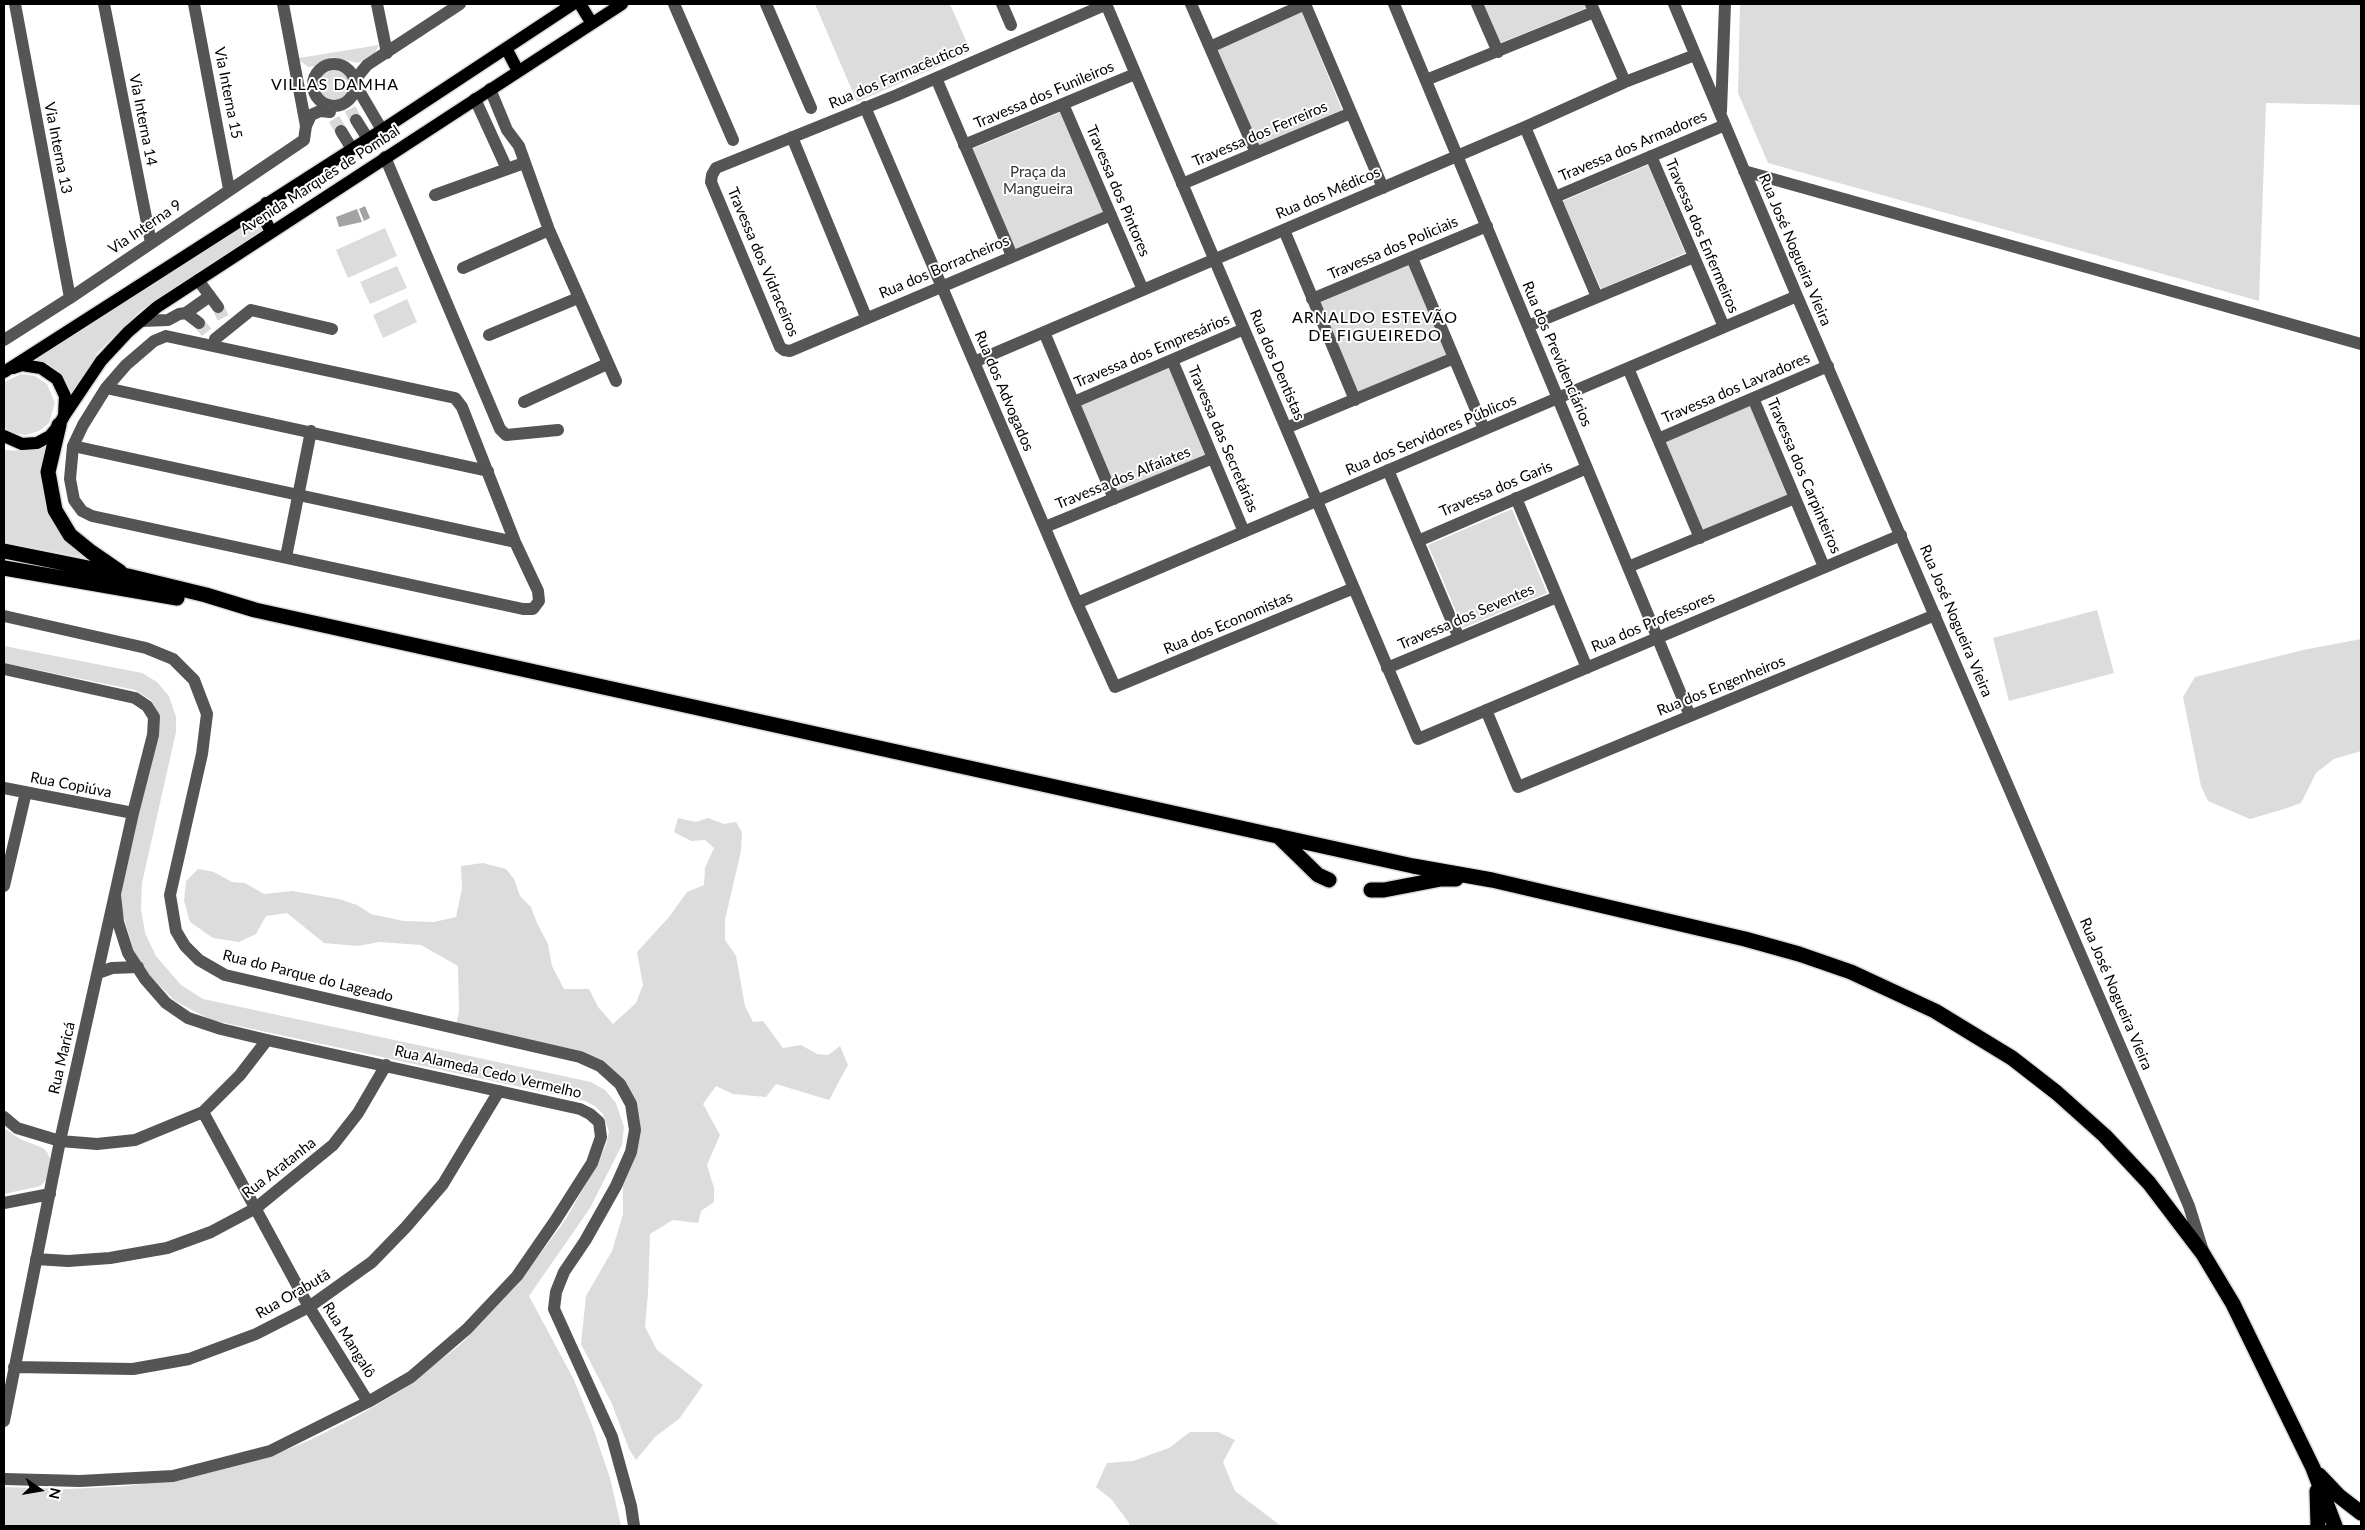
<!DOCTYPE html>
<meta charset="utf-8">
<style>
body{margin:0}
#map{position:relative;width:2365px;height:1530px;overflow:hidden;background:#fff;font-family:Lato,sans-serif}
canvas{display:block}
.frame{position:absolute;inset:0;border:5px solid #000;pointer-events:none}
.north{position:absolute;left:15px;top:1465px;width:50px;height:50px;-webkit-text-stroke:4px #fff;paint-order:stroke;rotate:103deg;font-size:14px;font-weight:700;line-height:20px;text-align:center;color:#000}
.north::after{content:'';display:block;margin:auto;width:18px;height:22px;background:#000;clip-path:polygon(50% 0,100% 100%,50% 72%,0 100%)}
</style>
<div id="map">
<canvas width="2365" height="1530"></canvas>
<div class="frame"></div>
<div class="north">N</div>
</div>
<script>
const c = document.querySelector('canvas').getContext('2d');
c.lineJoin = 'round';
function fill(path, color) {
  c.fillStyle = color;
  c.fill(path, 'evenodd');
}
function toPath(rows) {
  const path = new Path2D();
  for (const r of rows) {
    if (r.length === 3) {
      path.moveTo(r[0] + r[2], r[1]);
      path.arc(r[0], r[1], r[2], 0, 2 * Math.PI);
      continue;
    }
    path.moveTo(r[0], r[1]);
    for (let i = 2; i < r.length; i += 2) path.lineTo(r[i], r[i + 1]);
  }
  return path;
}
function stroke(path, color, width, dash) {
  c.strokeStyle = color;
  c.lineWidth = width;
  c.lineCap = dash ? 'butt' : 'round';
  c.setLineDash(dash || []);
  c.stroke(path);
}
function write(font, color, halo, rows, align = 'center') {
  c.font = font + ' Lato,sans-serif';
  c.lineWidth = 4;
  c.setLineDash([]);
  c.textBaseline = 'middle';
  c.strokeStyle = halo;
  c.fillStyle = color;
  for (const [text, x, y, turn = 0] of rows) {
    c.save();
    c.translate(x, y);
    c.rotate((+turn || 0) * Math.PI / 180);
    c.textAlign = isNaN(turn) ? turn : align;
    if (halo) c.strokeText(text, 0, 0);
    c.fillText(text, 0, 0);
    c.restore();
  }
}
fill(toPath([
 [815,4,950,4,971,52,857,102],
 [1483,4,1585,4,1587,8,1500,43],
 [1740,4,2361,4,2361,105,2266,103,2259,301,1768,163,1738,93],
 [1301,10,1342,110,1259,146,1217,48],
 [379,45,375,53,358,63,332,57,317,66,308,67,299,60,299,58],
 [334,85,17],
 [1061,112,1103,212,1015,249,972,149],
 [1648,165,1685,253,1601,289,1563,201],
 [259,214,264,229,140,311,98,352,69,397,31,362],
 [385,228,397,256,348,278,336,250],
 [1410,265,1448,355,1357,393,1318,302],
 [397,266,407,288,370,304,360,282],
 [407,299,417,322,383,338,373,315],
 [1170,366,1207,455,1117,492,1080,405],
 [21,374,35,376,47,384,55,403,49,423,39,431,26,435,13,433,4,427,4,382],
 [1751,405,1788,495,1703,530,1665,442],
 [45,446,42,481,46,504,61,534,85,558,4,542,4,450,27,451],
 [1512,509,1547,593,1463,628,1428,545],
 [2097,610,2114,673,2009,701,1993,638],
 [2361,639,2361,751,2334,759,2316,773,2301,803,2284,809,2250,819,2208,801,2201,786,2183,697,2195,677,2303,650],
 [4,646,142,673,157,682,169,696,176,717,176,732,142,883,141,908,145,933,156,956,181,985,203,999,591,1082,605,1090,616,1103,624,1127,622,1145,590,1208,529,1296,574,1380,592,1425,610,1478,621,1526,4,1526,4,1487,69,1489,128,1486,212,1472,286,1450,310,1440,356,1417,400,1391,460,1345,518,1284,566,1219,599,1161,606,1145,609,1132,603,1114,595,1106,585,1101,211,1020,175,1001,147,973,134,951,123,915,121,902,121,889,157,711,151,700,135,690,4,663],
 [678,818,696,822,708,818,724,824,736,822,742,832,741,851,725,920,725,940,736,956,745,1006,753,1022,763,1021,783,1048,801,1045,817,1054,828,1055,840,1046,848,1065,829,1100,776,1084,766,1097,733,1094,716,1086,703,1104,720,1135,707,1165,714,1188,714,1202,701,1211,698,1223,673,1220,650,1234,648,1294,645,1327,657,1350,703,1385,679,1419,656,1436,636,1460,629,1449,612,1404,581,1344,586,1296,612,1251,623,1214,623,1186,636,1154,631,1097,593,1057,456,1025,459,1012,458,966,421,945,379,942,358,946,324,943,287,913,266,916,256,934,239,942,213,938,190,922,184,901,186,881,198,869,214,872,232,882,245,883,264,894,292,891,339,899,357,905,371,914,404,921,434,922,456,917,462,888,461,866,483,863,506,869,514,879,520,896,531,907,537,923,548,944,552,966,564,989,589,989,598,1007,613,1024,636,1003,643,985,637,952,669,917,687,892,704,885,705,868,714,848,705,840,691,841,674,832],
 [4,1128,20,1139,43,1148,47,1152,52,1163,48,1179,40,1186,4,1194],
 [1190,1432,1218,1432,1235,1440,1223,1462,1235,1491,1281,1526,1129,1526,1129,1523,1112,1500,1096,1487,1107,1463,1133,1461,1169,1448]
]), '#dcdcdc');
fill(toPath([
 [365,206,370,218,364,221,359,209],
 [357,209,362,222,339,227,336,217]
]), '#a3a3a3');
stroke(toPath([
 [350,109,356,120],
 [334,119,341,131],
 [218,307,225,322],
 [199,323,208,334]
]), '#d9d9d9', 12, [12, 6]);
const major = toPath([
 [580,4,591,22],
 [506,48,518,71],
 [266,203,264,218,271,232],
 [4,372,382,130,573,4],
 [64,416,101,361,128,332,157,307,622,4],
 [4,436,22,444,37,443,50,436,59,425,64,416,65,396,57,379,41,368,22,365,13,368]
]);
const highway = toPath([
 [59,425,48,472,55,510,70,535,91,552,120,572],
 [4,551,128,576,206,595,255,610,1277,836,1413,866,1492,880,1745,939,1799,954,1851,972,1935,1011,2012,1058,2057,1093,2105,1136,2149,1183,2203,1254,2233,1304,2313,1468,2335,1526],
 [4,568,177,598],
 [1278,836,1318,875,1329,880],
 [1371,890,1384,890,1441,879,1456,879],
 [2319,1475,2339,1496,2361,1513],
 [2317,1491,2318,1526]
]);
stroke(major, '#dbdbdb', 15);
stroke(highway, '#dbdbdb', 18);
stroke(toPath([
 [15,4,70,298],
 [104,4,151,243],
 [194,4,229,189],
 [377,4,387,53],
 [674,4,733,140],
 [766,4,811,108],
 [1002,4,1011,25],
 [1106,4,1418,739,1901,535],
 [1107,4,897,95,716,168,712,175,711,182,780,347,784,350,790,351,1111,215],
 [1191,4,1256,153],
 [1305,4,1383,188],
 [1394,4,1690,716],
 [1477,4,1498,52],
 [1591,4,1625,82],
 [1674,4,1797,296,2189,1206,2203,1251],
 [1210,47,1305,4],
 [334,85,21],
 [936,78,1012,256],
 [1426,80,1594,12],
 [354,81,367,65,460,4],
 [355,84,382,130],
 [490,89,507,130,519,146,549,230,616,381],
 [475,99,507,169],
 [1063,104,1143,290],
 [865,107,1077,603,1115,687,1354,588],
 [1721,111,1725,4],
 [356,120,368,139],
 [306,126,311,115,320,111,330,112],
 [1525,127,1597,297],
 [341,131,352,149],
 [792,137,866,317],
 [964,145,1135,74],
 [1651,156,1724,327],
 [385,157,500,429,506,435,558,430],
 [1744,171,2361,344],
 [1182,184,1351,113],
 [435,195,524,163],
 [1555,197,1725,125],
 [1284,230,1355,400],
 [1412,258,1484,429],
 [463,268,549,230],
 [198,280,218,307],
 [1312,299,1487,226],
 [186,313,199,323],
 [141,321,168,320,179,314,186,313,210,296],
 [1528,326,1694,257],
 [1044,332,1114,499],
 [489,335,578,298],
 [166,336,455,398,462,407,515,542,538,591,539,601,533,609,523,609,92,516,82,511,74,500,70,479,73,446,83,425,106,388,126,365,154,341,166,336],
 [215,339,251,310,332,329],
 [4,340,70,298,304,140,306,126,283,4],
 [1172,360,1244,532],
 [974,362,1525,127,1625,82,1695,55],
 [1628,368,1700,538],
 [106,388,488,471],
 [1753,398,1824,567],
 [524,402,607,364],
 [1074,402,1244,329],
 [1286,428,1454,358],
 [1658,439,1828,366],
 [73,446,515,542],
 [1388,470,1459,638],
 [1516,498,1587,668],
 [1045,527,1213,458],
 [1418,541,1587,468],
 [286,557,311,431],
 [1628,567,1795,498],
 [1077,603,1797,296],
 [4,616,146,648,173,659,194,680,207,714,202,754,170,895,176,931,185,946,199,960,225,975,580,1057,600,1066,620,1084,631,1104,635,1130,631,1152,616,1186,585,1241,564,1272,556,1292,554,1309,612,1437,631,1506,634,1526],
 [1387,668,1557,597],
 [4,669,135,698,147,706,154,717,153,735,133,813,60,1141,4,1421],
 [1486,710,1518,787,1935,615],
 [4,788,133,813],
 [4,886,26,792],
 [98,973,112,968,138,967],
 [203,1112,309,1307,368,1402],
 [4,1117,17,1128,60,1141,97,1144,135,1140,203,1112,240,1075,267,1040],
 [4,1203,50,1194],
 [36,1259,68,1261,110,1258,167,1248,211,1232,256,1208,333,1145,358,1113,386,1065],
 [14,1367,133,1369,189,1359,256,1334,309,1307,372,1262,406,1227,443,1184,499,1091],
 [4,1479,80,1481,173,1476,270,1451,368,1402,411,1377,467,1329,517,1276,555,1221,592,1163,601,1137,599,1122,590,1114,580,1109,267,1040,221,1029,188,1018,166,1003,145,979,128,953,118,922,115,895]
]), '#555', 12);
stroke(major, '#000', 12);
stroke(highway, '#000', 15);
write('15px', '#000', '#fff', [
 ["Rua dos Farmacêuticos",899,75,-23],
 ["Via Interna 15",228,93,79],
 ["Travessa dos Funileiros",1044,95,-23],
 ["Via Interna 14",143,120,79],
 ["Travessa dos Ferreiros",1260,134,-23],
 ["Travessa dos Armadores",1633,146,-23],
 ["Via Interna 13",58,148,79],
 ["Avenida Marquês de Pombal",320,180,-33],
 ["Travessa dos Pintores",1118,191,67],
 ["Rua dos Médicos",1328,193,-23],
 ["Via Interna 9",145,227,-34],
 ["Travessa dos Enfermeiros",1702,236,67],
 ["Travessa dos Policiais",1393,248,-23],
 ["Rua José Nogueira Vieira",1795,250,67],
 ["Travessa dos Vidraceiros",763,262,67],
 ["Rua dos Borracheiros",944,267,-23],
 ["Travessa dos Empresários",1152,351,-23],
 ["Rua dos Previdenciários",1557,354,67],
 ["Rua dos Dentistas",1277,365,67],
 ["Travessa dos Lavradores",1736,388,-23],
 ["Rua dos Advogados",1004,391,67],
 ["Rua dos Servidores Públicos",1431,435,-23],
 ["Travessa das Secretárias",1223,439,67],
 ["Travessa dos Carpinteiros",1804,476,67],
 ["Travessa dos Alfaiates",1123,478,-22],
 ["Travessa dos Garis",1496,489,-23],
 ["Travessa dos Seventes",1466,617,-23],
 ["Rua José Nogueira Vieira",1956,621,67],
 ["Rua dos Professores",1653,622,-23],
 ["Rua dos Economistas",1228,623,-23],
 ["Rua dos Engenheiros",1721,686,-22],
 ["Rua Copiúva",71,785,11],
 ["Rua do Parque do Lageado",308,976,14],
 ["Rua José Nogueira Vieira",2116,994,67],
 ["Rua Maricá",62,1058,-77],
 ["Rua Alameda Cedo Vermelho",488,1072,13],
 ["Rua Aratanha",279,1168,-38],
 ["Rua Orabutã",293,1294,-30],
 ["Rua Mangalô",349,1340,58]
]);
write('15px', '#333', '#fff', [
 ["Praça da",1038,172],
 ["Mangueira",1038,189]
]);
c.letterSpacing = '1px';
write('16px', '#000', '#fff', [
 ["VILLAS DAMHA",335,85],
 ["ARNALDO ESTEVÃO",1375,318],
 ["DE FIGUEIREDO",1375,336]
]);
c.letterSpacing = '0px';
</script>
